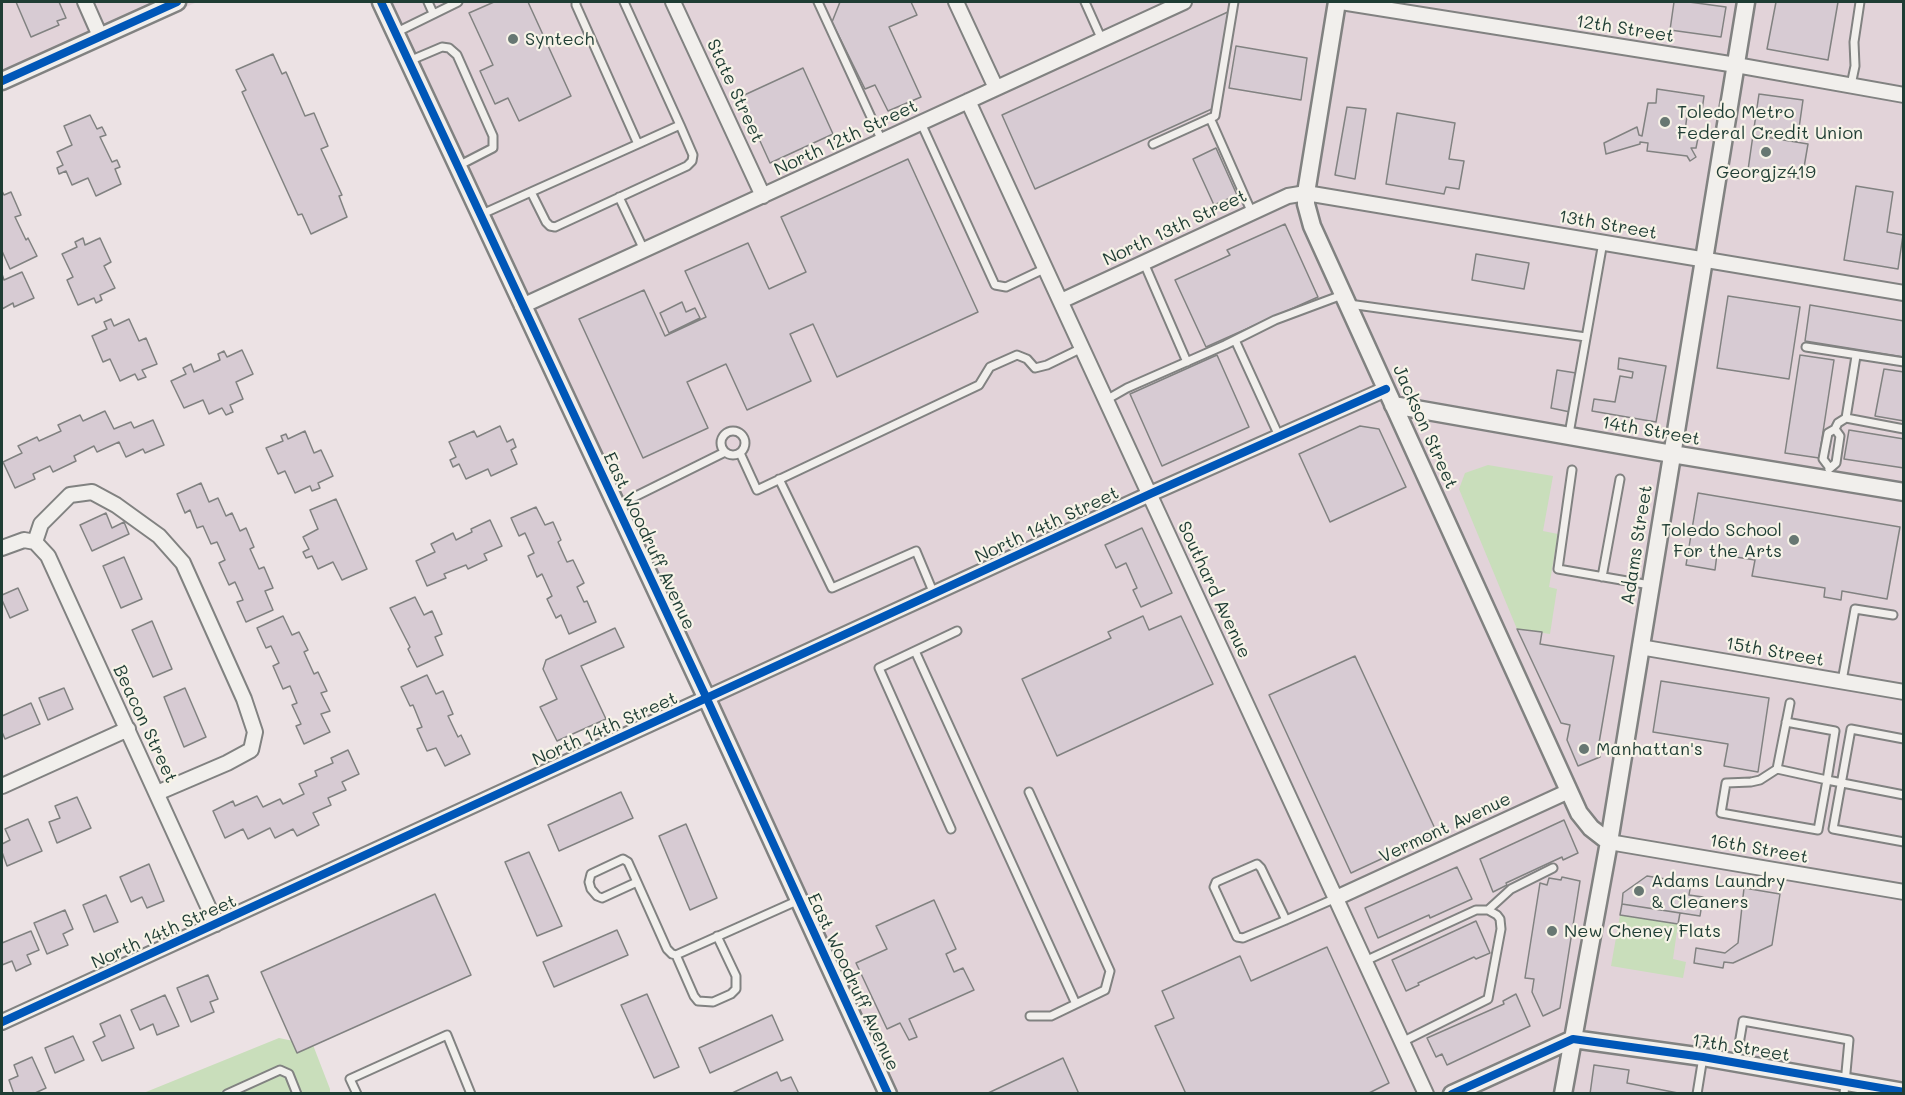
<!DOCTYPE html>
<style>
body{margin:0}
#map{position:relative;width:1905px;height:1095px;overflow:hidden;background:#ece2e4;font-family:Mali,sans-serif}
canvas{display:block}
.frame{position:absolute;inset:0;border:3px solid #1f3d34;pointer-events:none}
</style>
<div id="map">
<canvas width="1905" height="1095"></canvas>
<div class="frame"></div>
</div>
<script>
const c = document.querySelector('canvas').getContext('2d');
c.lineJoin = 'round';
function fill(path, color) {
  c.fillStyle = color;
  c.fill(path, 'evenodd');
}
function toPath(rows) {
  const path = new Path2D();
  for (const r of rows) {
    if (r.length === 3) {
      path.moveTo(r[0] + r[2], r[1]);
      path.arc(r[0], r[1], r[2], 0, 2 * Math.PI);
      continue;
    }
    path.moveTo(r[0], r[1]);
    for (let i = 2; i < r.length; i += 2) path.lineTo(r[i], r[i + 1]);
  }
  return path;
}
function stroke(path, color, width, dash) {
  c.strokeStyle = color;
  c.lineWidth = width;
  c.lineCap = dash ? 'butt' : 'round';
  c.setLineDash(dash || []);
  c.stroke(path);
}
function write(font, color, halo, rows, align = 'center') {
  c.font = font + ' Mali,sans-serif';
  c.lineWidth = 4.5;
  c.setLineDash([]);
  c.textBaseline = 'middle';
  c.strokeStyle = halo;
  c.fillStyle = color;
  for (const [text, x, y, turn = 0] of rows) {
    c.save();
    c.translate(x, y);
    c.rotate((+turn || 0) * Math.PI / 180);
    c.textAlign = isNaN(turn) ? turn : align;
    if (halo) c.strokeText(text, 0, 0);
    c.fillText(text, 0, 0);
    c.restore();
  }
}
fill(toPath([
 [2,2,197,2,2,90],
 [372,2,1903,2,1903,1093,878,1093]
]), '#e2d3d9');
fill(toPath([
 [1488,465,1553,476,1543,531,1558,534,1549,587,1557,589,1550,634,1517,629,1459,489,1465,473],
 [1620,915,1678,924,1673,959,1686,962,1683,978,1611,966],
 [279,1038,313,1045,330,1089,330,1094,141,1094]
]), '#c9debb');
const building = toPath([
 [16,2,59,2,66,18,57,21,59,25,31,37,16,2],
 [494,2,528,2,571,96,519,121,508,98,495,104,480,71,493,65,469,13,494,2],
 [840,2,911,2,917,15,889,27,921,97,888,111,875,85,865,89,832,22,840,2],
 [1674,2,1689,2,1726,7,1721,37,1670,30,1674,2],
 [1776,2,1838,2,1828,60,1767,49,1776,2],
 [1230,11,1214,108,1035,189,1002,115,1230,11],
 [1236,46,1307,58,1301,100,1229,88,1236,46],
 [273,54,282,74,286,72,305,116,314,113,328,146,321,149,342,195,339,196,347,217,311,234,302,214,298,215,242,92,246,90,236,70,273,54],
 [803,68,833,134,770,163,740,97,803,68],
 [1657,89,1704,96,1701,118,1687,116,1685,131,1699,133,1696,148,1691,148,1696,157,1690,161,1687,156,1647,151,1648,143,1640,142,1640,144,1606,154,1604,143,1637,127,1639,135,1642,136,1648,103,1656,103,1657,89],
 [1759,94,1803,100,1797,142,1753,135,1759,94],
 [1347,107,1366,109,1355,179,1335,175,1347,107],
 [1397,113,1455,123,1449,159,1464,161,1459,189,1446,187,1444,194,1386,184,1397,113],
 [90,115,97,129,102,127,106,135,100,137,112,162,117,160,120,167,115,169,121,184,96,196,88,178,72,185,66,171,59,174,57,168,63,165,57,152,72,145,64,126,90,115],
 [1753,135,1808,144,1802,179,1748,170,1753,135],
 [1216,148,1237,195,1214,205,1193,159,1216,148],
 [908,159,978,312,837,377,813,324,790,334,811,381,747,410,726,364,687,382,708,428,643,458,579,319,644,290,665,336,706,317,685,271,748,243,769,289,806,272,781,217,908,159],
 [1856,186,1893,192,1887,232,1903,235,1898,269,1844,260,1856,186],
 [2,191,4,195,11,192,21,215,15,217,26,240,28,238,37,256,10,269,2,251,2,191],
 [1285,224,1318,297,1206,347,1175,280,1230,255,1227,250,1285,224],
 [83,238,85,245,100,238,111,262,104,266,115,288,100,295,102,300,96,303,94,298,78,305,67,280,73,277,62,254,77,247,75,242,83,238],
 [1476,254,1529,263,1524,289,1472,280,1476,254],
 [22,272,34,298,14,307,13,303,2,309,2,274,4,280,22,272],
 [1728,296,1800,307,1789,379,1717,368,1728,296],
 [682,302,686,312,695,308,700,318,669,333,660,313,682,302],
 [1810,305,1904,321,1904,357,1805,341,1810,305],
 [111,319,114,326,129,319,139,341,146,338,157,364,142,370,146,377,138,380,135,374,120,381,110,359,103,362,92,336,107,329,104,322,111,319],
 [242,350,253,374,236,382,243,399,230,405,233,412,226,415,222,408,209,414,203,400,184,408,171,381,186,374,183,368,191,364,194,372,220,360,218,354,224,351,227,357,242,350],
 [1217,355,1249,427,1162,466,1130,394,1217,355],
 [1800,355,1834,360,1819,458,1785,453,1800,355],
 [1619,358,1666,366,1656,422,1592,411,1594,399,1615,402,1620,376,1632,378,1633,372,1618,369,1619,358],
 [1884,369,1904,372,1904,421,1875,416,1884,369],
 [1557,370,1576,373,1570,412,1551,408,1557,370],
 [105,411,114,429,131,422,134,428,153,420,164,445,145,453,143,449,126,457,119,442,97,452,94,446,74,456,76,461,53,472,50,466,33,474,35,479,15,488,3,462,22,453,18,446,37,437,39,441,61,431,58,425,80,415,83,421,105,411],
 [500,426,507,442,513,439,516,447,511,450,517,464,491,476,488,469,466,479,459,464,453,467,450,460,456,457,449,442,474,431,477,437,500,426],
 [1360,426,1379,429,1406,487,1330,522,1299,454,1360,426],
 [1849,430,1904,439,1904,468,1844,459,1849,430],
 [305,431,314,453,321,450,333,476,318,483,320,488,312,491,310,486,295,493,285,471,278,474,266,448,283,441,281,436,286,434,288,439,305,431],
 [201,483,209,502,218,498,226,516,232,513,240,531,246,528,254,547,250,549,259,569,264,567,273,588,265,591,273,610,246,622,237,602,243,600,235,582,229,585,219,563,225,560,217,542,211,544,203,526,197,528,190,510,185,513,177,494,201,483],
 [1698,493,1900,527,1887,599,1842,591,1841,600,1824,597,1825,588,1752,576,1755,560,1717,554,1715,570,1686,565,1698,493],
 [336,499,367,569,342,580,333,562,318,569,312,556,306,558,303,552,309,549,303,537,318,529,310,510,336,499],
 [536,507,545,525,553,522,561,540,558,542,567,562,573,560,584,583,577,587,584,602,587,601,596,622,569,634,561,615,556,618,547,599,552,596,542,574,537,577,528,556,534,553,525,533,519,536,511,518,536,507],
 [106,513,112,528,124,522,129,534,92,551,80,525,106,513],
 [490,520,502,546,484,554,487,560,468,569,466,565,444,574,446,578,427,586,416,561,435,552,431,544,453,533,456,540,472,532,471,529,490,520],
 [1142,528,1172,593,1141,607,1133,590,1137,588,1126,563,1116,568,1105,545,1142,528],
 [124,557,142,599,121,608,103,566,124,557],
 [18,588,28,610,10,618,2,600,2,595,18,588],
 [415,597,424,615,432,611,442,634,435,637,443,655,417,667,408,649,410,647,390,608,415,597],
 [283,616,292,635,299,632,308,650,304,652,314,674,318,672,327,691,321,693,330,711,321,714,330,732,304,744,296,726,301,724,292,705,297,703,290,686,283,689,273,666,279,663,271,646,266,648,257,628,283,616],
 [1143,616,1149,630,1181,616,1213,684,1057,756,1022,679,1111,638,1108,632,1143,616],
 [152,621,172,669,153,677,132,630,152,621],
 [615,628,624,647,581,666,606,719,557,741,540,707,557,699,543,669,546,660,615,628],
 [1517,629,1542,632,1540,644,1614,656,1599,743,1602,743,1600,757,1578,766,1567,740,1570,725,1561,723,1517,629],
 [1355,656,1437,833,1351,873,1269,695,1355,656],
 [427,675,436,694,443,691,453,714,448,716,458,737,461,735,470,754,445,766,436,748,427,751,417,729,422,727,413,705,410,706,401,687,427,675],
 [1661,681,1769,698,1758,772,1724,766,1728,744,1653,732,1661,681],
 [64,688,73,709,48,720,39,698,64,688],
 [185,688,206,737,184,747,164,697,185,688],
 [31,703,40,724,5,739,2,732,2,716,31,703],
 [348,750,359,774,342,782,346,790,328,798,331,805,313,813,319,825,297,836,293,829,275,838,270,828,248,839,243,829,225,838,213,811,233,801,235,806,257,796,263,807,280,799,283,804,304,794,299,784,317,776,315,771,333,763,331,758,348,750],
 [621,792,633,818,559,851,548,825,621,792],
 [77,797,91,828,57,843,49,822,60,818,55,806,77,797],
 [28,819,42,851,7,866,2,852,2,844,10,840,5,829,28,819],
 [1564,820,1578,853,1563,860,1562,857,1506,883,1507,885,1493,892,1480,859,1564,820],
 [686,824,717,898,690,910,659,836,686,824],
 [529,852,562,926,537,936,505,862,529,852],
 [149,864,164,901,147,908,142,897,131,902,120,877,149,864],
 [1457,867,1472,899,1430,918,1429,915,1378,938,1365,908,1457,867],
 [1647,876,1691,883,1689,895,1703,897,1700,916,1622,904,1623,893,1647,876],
 [1562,877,1580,881,1560,1008,1543,1016,1532,992,1534,979,1525,978,1540,883,1547,885,1549,878,1561,880,1562,877],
 [1744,888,1780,894,1772,945,1733,963,1724,962,1723,968,1694,963,1696,948,1725,953,1738,943,1744,888],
 [435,894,471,975,297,1053,261,972,435,894],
 [106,895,118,922,94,932,83,905,106,895],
 [934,900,956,949,946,954,954,972,963,968,974,990,909,1019,917,1037,909,1040,900,1023,887,1029,856,963,887,949,876,926,934,900],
 [1622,904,1680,913,1678,924,1620,915,1622,904],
 [65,910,73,929,63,934,68,945,47,954,34,923,65,910],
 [1476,921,1490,953,1476,959,1474,957,1418,983,1419,985,1406,991,1392,960,1476,921],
 [617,930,628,955,554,987,543,962,617,930],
 [31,931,39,950,27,955,31,964,16,971,12,961,2,965,2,943,31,931],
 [1327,947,1389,1083,1367,1094,1186,1094,1155,1026,1174,1018,1162,991,1240,956,1251,981,1327,947],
 [208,975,218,999,210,1002,214,1012,191,1022,177,988,208,975],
 [647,994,679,1067,654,1078,621,1005,647,994],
 [1516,994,1530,1026,1447,1065,1442,1054,1436,1057,1427,1038,1504,1004,1503,1001,1516,994],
 [165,995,179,1026,157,1035,153,1024,140,1030,131,1010,165,995],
 [120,1015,134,1048,102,1061,93,1042,105,1036,100,1024,120,1015],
 [772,1015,783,1040,710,1073,699,1048,772,1015],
 [73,1036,84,1060,55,1073,45,1048,73,1036],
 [32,1057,46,1088,33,1094,14,1094,9,1080,18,1076,14,1065,32,1057],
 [1063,1058,1079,1094,986,1094,1063,1058],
 [1594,1065,1629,1070,1627,1083,1683,1094,1590,1094,1594,1065],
 [777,1072,781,1081,791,1077,799,1094,730,1094,777,1072]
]);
fill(building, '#d7cbd3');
stroke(building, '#818281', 1.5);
const service = toPath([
 [428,2,433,13],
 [576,2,576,5,638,144],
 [624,2,680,125],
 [818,2,882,141],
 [1085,2,1102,40],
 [395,33,458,2],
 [409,61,442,47,449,48,457,55,493,136,493,148,458,166],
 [1851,85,1855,66,1854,42,1860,2],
 [1210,118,1252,213],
 [921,123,995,285,1006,287,1046,268],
 [1153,144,1215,116,1234,2],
 [619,197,644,250],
 [480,215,531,192,638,144,680,125,693,155,692,161,687,166,555,227,550,226,546,222,531,192],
 [1144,263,1187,362],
 [1349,304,1586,337],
 [1235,340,1279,436],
 [1806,347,1904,362],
 [1106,400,1127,388,1225,345,1275,320,1342,295],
 [1846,418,1904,429],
 [733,443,12],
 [1569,434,1603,242],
 [740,453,757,490,979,385,990,367,1017,355,1027,359,1035,368,1047,365,1082,348],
 [1829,467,1823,459,1828,433,1835,429,1838,423,1846,418,1856,356],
 [1829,469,1836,463,1840,436,1835,429],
 [1572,470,1558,569,1650,585],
 [779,479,832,588,916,551,934,594],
 [616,506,725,452],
 [1602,577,1620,479],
 [915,651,1076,1004],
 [1842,681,1855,609,1893,615],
 [1786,722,1835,731,1827,780,1904,795],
 [1904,739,1851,729,1833,829,1904,842],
 [1777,769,1827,780,1818,830,1721,813,1726,783,1751,782,1760,780,1777,769],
 [1777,769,1790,703],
 [1029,792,1110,971,1105,990,1051,1016,1030,1016],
 [951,829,879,668,957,631],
 [637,882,602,898,597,896,591,889,589,882,591,874,623,859,628,862,637,882,667,949,672,954,676,955,799,900],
 [1488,910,1511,889,1553,868],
 [1286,920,1261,868,1257,864,1216,882,1214,887,1237,937,1243,938,1286,920,1336,898],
 [676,955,694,996,698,1001,713,1002,731,994,736,989,736,976,717,936],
 [1365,961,1476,910,1488,910,1497,915,1500,919,1501,929,1488,999,1402,1042],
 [1736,1062,1743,1021,1849,1040,1844,1094],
 [227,1094,280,1070,289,1074,297,1094],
 [357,1094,350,1079,447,1035,471,1094],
 [1697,1094,1703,1057]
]);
const minor = toPath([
 [85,2,100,36],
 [673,2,763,196],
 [956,2,996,88],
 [1341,2,1736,65,1904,95],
 [968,101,1426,1094],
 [1061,301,1288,196,1306,193,1904,293],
 [522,306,1184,2],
 [35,542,41,524,70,495,92,492,116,505,159,536,183,563,244,699,255,732,251,750,227,763,157,793],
 [2,548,24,540,35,542,48,556,216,924],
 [1640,647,1904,692],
 [2,786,128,729],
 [1609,842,1904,892],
 [1336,898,1569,791],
 [2,1022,1150,494,1386,389]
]);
const tertiary = toPath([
 [381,2,707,699,888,1094],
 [1337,2,1306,193,1306,204,1312,226,1579,813,1591,828,1609,842],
 [2,81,177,2],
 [1393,405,1672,454,1904,492],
 [1452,1094,1573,1039,1703,1057,1904,1092],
 [1563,1094,1609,842,1746,2]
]);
stroke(service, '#818281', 11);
stroke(minor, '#818281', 18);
stroke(tertiary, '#818281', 21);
stroke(service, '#f1efec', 7);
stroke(minor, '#f1efec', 14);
stroke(tertiary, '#f1efec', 16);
stroke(toPath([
 [381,2,707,699,888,1094],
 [2,81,177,2],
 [2,1022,1150,494,1386,389],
 [1452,1094,1573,1039,1703,1057,1904,1092]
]), '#0057b8', 8);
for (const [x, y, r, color] of [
 [513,39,6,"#677772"],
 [1665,122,6,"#677772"],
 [1766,152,6,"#677772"],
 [1794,540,6,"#677772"],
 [1584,749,6,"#677772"],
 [1639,891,6,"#677772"],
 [1552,931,6,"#677772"]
]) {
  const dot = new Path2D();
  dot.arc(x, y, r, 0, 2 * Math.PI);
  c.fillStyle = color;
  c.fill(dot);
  stroke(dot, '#f7f3e8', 2);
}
write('18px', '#1f3d34', '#f7f3e8', [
 ["12th Street",1625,29,9],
 ["State Street",735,91,65],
 ["North 12th Street",846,138,-25],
 ["13th Street",1608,225,10],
 ["North 13th Street",1175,228,-25],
 ["Jackson Street",1425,427,66],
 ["14th Street",1651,431,10],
 ["North 14th Street",1047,525,-25],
 ["East Woodruff Avenue",649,541,65],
 ["Adams Street",1637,545,-81],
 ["Southard Avenue",1214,590,65],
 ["15th Street",1775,652,10],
 ["Beacon Street",145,724,65],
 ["North 14th Street",605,729,-24],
 ["Vermont Avenue",1445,828,-25],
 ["16th Street",1759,849,10],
 ["North 14th Street",164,932,-24],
 ["East Woodruff Avenue",853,982,65],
 ["17th Street",1741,1048,9]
]);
write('18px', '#1f3d34', '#f7f3e8', [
 ["Syntech",525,39],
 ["Toledo Metro",1677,112],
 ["Federal Credit Union",1677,133],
 ["Georgjz419",1766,172,"center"],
 ["Toledo School",1782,530,"right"],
 ["For the Arts",1782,551,"right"],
 ["Manhattan's",1596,749],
 ["Adams Laundry",1651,881],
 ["& Cleaners",1651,902],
 ["New Cheney Flats",1564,931]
], 'left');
</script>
